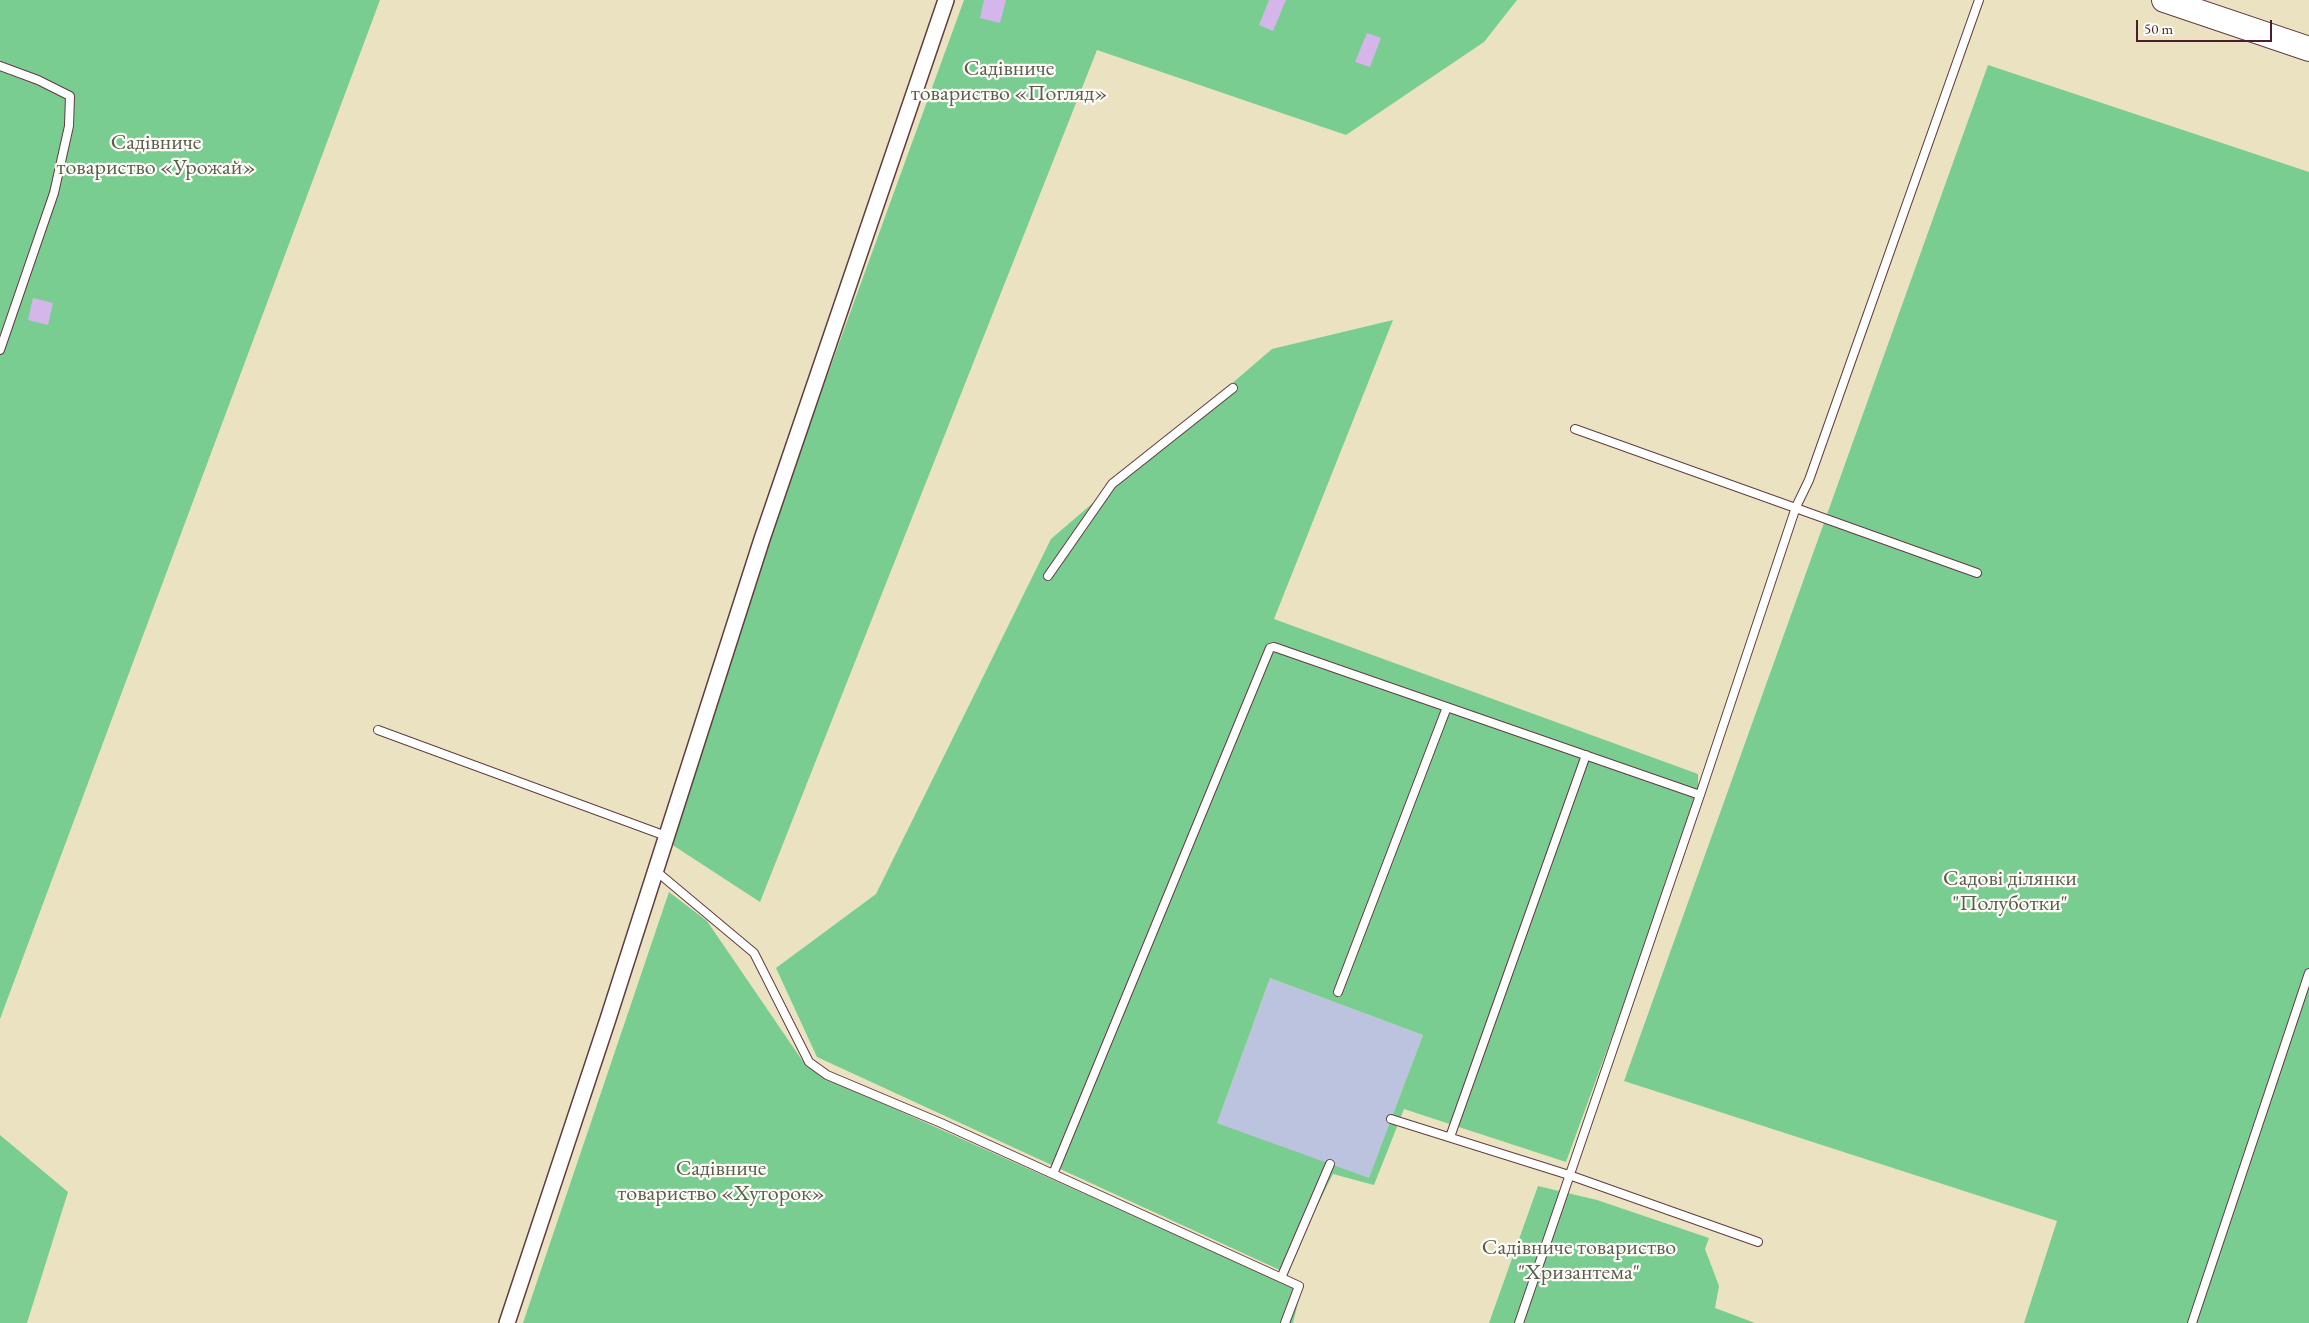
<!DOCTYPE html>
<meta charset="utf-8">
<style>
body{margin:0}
#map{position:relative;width:2309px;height:1323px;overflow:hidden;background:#eae2c0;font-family:"EB Garamond",serif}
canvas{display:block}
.scale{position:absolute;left:2136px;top:20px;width:136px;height:22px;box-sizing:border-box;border:2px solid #4a1f2b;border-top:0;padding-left:6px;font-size:15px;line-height:18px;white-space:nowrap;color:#4a1f2b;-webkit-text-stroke:4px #fdfcf7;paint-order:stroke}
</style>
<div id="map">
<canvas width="2309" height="1323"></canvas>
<div class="scale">50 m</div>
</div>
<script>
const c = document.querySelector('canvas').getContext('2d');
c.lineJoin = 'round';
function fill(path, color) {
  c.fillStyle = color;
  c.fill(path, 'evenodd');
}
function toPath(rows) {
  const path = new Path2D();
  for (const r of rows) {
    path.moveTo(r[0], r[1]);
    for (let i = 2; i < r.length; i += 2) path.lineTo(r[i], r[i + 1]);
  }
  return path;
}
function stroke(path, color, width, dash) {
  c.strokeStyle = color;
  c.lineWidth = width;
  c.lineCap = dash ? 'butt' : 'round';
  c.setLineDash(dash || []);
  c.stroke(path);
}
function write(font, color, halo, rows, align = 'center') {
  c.font = font + ' "EB Garamond",serif';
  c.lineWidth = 4.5;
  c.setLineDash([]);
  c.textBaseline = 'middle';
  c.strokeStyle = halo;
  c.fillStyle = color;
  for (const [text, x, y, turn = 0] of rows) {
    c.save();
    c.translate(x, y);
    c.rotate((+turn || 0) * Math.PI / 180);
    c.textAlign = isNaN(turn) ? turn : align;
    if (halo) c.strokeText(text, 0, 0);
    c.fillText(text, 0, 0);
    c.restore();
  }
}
fill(toPath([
 [1270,978,1423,1035,1369,1179,1217,1123]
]), '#bcc3de');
fill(toPath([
 [0,0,380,0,0,1019],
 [964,0,1517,0,1484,42,1346,135,1097,50,760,902,668,842,751,585],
 [1988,65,2309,172,2309,1323,2024,1323,2057,1221,1624,1081],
 [1393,320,1274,619,1698,774,1698,800,1566,1162,1404,1109,1374,1185,1333,1174,1284,1272,817,1057,776,968,876,894,1051,539,1272,349],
 [1270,978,1423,1035,1369,1178,1217,1123],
 [669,892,707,921,806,1066,846,1087,1301,1291,1293,1323,523,1323],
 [0,1135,68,1192,27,1323,0,1323],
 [1538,1186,1597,1200,1709,1238,1705,1249,1719,1286,1715,1308,1755,1323,1489,1323]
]), '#79cd90');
fill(toPath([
 [984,0,1006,0,1000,23,980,18],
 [1269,0,1286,0,1273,31,1259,25],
 [1367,33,1381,38,1370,67,1355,62],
 [33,298,53,303,48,325,28,320]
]), '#d5b6eb');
const lane = toPath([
 [0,66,38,80,70,96,69,126,54,193,0,350],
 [1575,429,1977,573],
 [1048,576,1112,484,1233,388],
 [378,730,666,836],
 [656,871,754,953,809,1062,827,1075,941,1123,1299,1286,1285,1323],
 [1338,992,1447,707],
 [1391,1119,1569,1175,1758,1242],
 [1450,1137,1586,755],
 [1053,1174,1270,648,1274,647,1700,795],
 [1281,1278,1330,1164],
 [1519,1323,1700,795,1796,507,1809,480,1979,0],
 [2192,1323,2309,973]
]);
const street = toPath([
 [507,1323,608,1019,762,539,946,0]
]);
const primary = toPath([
 [2164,0,2309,49]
]);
stroke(lane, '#623c41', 10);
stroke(street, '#623c41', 18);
stroke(primary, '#623c41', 26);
stroke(lane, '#fff', 8);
stroke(street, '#fff', 15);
stroke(primary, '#fff', 24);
write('22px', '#5a5c4e', '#fdfcf7', [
 ["Садівниче",1009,69],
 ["товариство «Погляд»",1009,94],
 ["Садівниче",156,143],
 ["товариство «Урожай»",156,168],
 ["Садові ділянки",2010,879],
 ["\"Полуботки\"",2010,904],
 ["Садівниче",721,1169],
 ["товариство «Хуторок»",721,1194],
 ["Садівниче товариство",1579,1248],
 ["\"Хризантема\"",1579,1273]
]);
</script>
